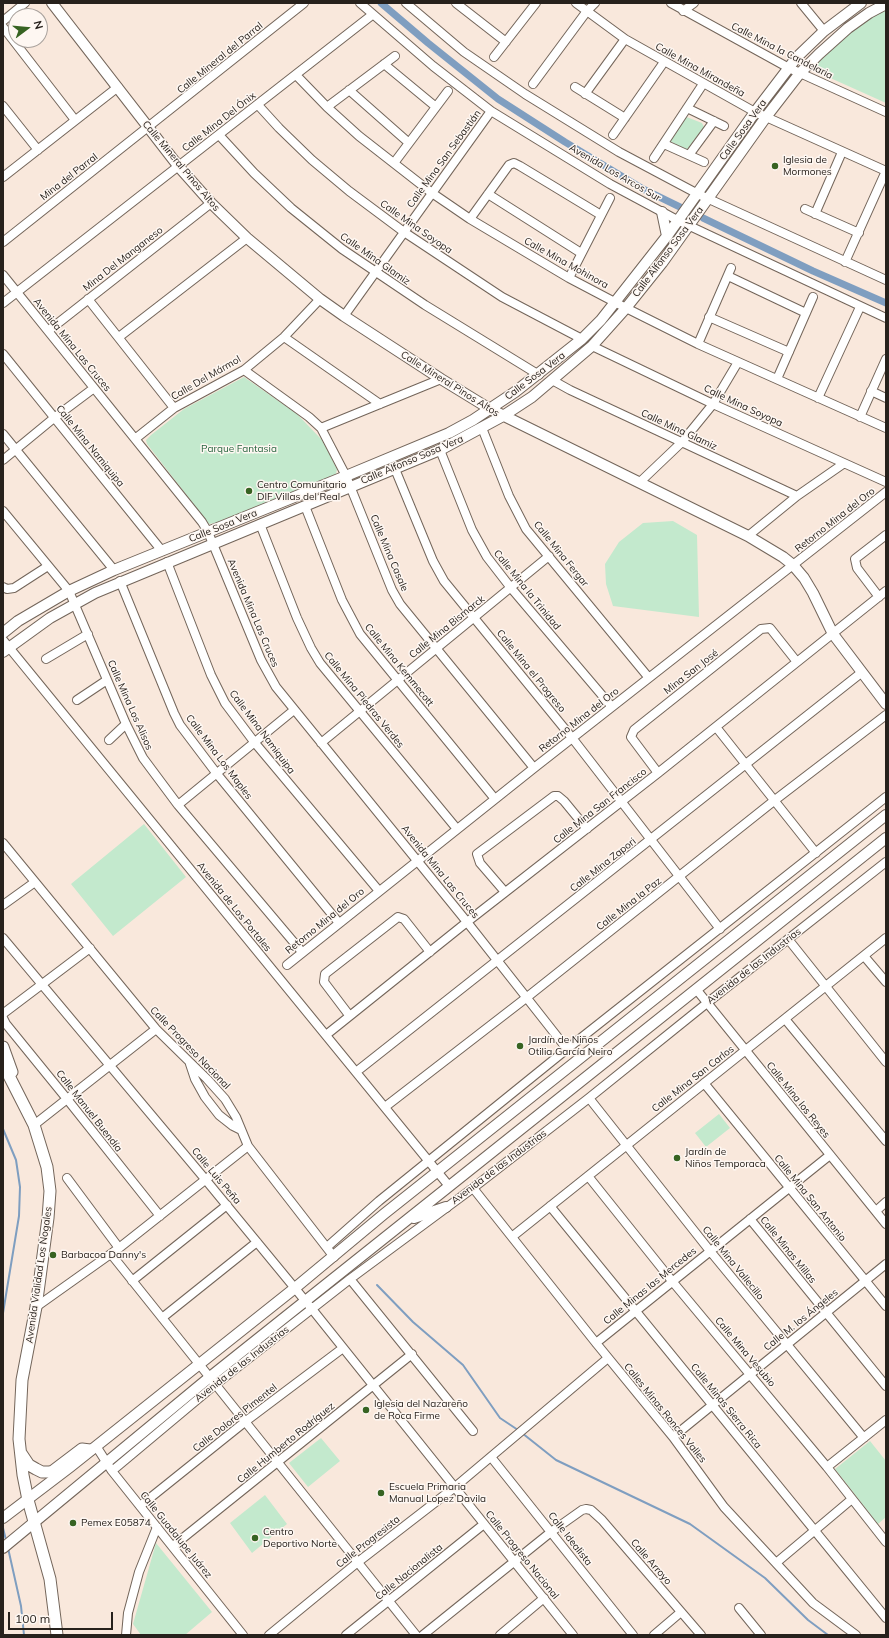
<!DOCTYPE html>
<meta charset="utf-8">
<style>
body{margin:0}
#map{position:relative;width:889px;height:1638px;overflow:hidden;background:#f9e8dc;font-family:Mulish,sans-serif}
canvas{display:block}
.frame{position:absolute;inset:0;border:4px solid #27211c;pointer-events:none}
.north{position:absolute;left:8px;top:8px;width:40px;height:40px;box-sizing:border-box;background:#fef7f2;border:1px solid #a8a19c;border-radius:50%;rotate:74deg;font-size:11px;font-weight:700;line-height:16px;text-align:center;color:#27211c}
.north::after{content:'';display:block;margin:auto;width:14px;height:18px;background:#376322;clip-path:polygon(50% 0,100% 100%,50% 72%,0 100%)}
.scale{position:absolute;left:8px;top:1612px;width:105px;height:18px;box-sizing:border-box;border:2px solid #27211c;border-top:0;padding-left:5px;font-size:12px;line-height:14px;white-space:nowrap;color:#27211c;-webkit-text-stroke:3px #fef7f2;paint-order:stroke}
</style>
<div id="map">
<canvas width="889" height="1638"></canvas>
<div class="frame"></div>
<div class="north">N</div>
<div class="scale">100 m</div>
</div>
<script>
const c = document.querySelector('canvas').getContext('2d');
c.lineJoin = 'round';
function fill(path, color) {
  c.fillStyle = color;
  c.fill(path, 'evenodd');
}
function toPath(rows) {
  const path = new Path2D();
  for (const r of rows) {
    path.moveTo(r[0], r[1]);
    for (let i = 2; i < r.length; i += 2) path.lineTo(r[i], r[i + 1]);
  }
  return path;
}
function stroke(path, color, width, dash) {
  c.strokeStyle = color;
  c.lineWidth = width;
  c.lineCap = dash ? 'butt' : 'round';
  c.setLineDash(dash || []);
  c.stroke(path);
}
function write(font, color, halo, rows, align = 'center') {
  c.font = font + ' Mulish,sans-serif';
  c.lineWidth = 3;
  c.setLineDash([]);
  c.textBaseline = 'middle';
  c.strokeStyle = halo;
  c.fillStyle = color;
  for (const [text, x, y, turn = 0] of rows) {
    c.save();
    c.translate(x, y);
    c.rotate((+turn || 0) * Math.PI / 180);
    c.textAlign = isNaN(turn) ? turn : align;
    if (halo) c.strokeText(text, 0, 0);
    c.fillText(text, 0, 0);
    c.restore();
  }
}
fill(toPath([
 [886,7,886,103,817,72,814,69,815,66,840,41,860,24],
 [684,116,702,123,704,127,686,151,670,141],
 [244,377,297,414,322,440,337,469,336,474,215,523,209,524,147,444,146,440,151,435,184,409],
 [673,521,697,535,699,617,613,606,606,584,605,564,619,542,643,523],
 [144,824,186,877,113,936,71,884],
 [719,1114,730,1128,706,1147,695,1133],
 [321,1438,340,1461,308,1487,289,1463],
 [870,1441,886,1461,886,1517,878,1524,835,1469],
 [265,1495,287,1524,252,1553,230,1523],
 [156,1543,212,1612,185,1635,141,1635,133,1624]
]), '#c3e9cd');
stroke(toPath([
 [3,1129,16,1160,20,1187,19,1216,3,1313],
 [377,1285,413,1322,463,1365,500,1418,518,1430],
 [522,1433,556,1460,690,1524,765,1578,808,1620,828,1635],
 [3,1528,6,1540],
 [8,1548,21,1606,24,1635]
]), '#7f9ec0', 2);
stroke(toPath([
 [381,3,428,43,498,99,565,142,643,189,680,207],
 [703,218,813,271,886,303]
]), '#7f9ec0', 7);
const minor = toPath([
 [360,3,433,66,491,111,610,184,679,221,886,318],
 [406,3,464,52,525,94,619,152,698,194,886,280],
 [456,3,506,42],
 [576,3,625,39,755,112,886,171],
 [671,3,789,68,886,112],
 [801,3,824,31],
 [683,11,694,3],
 [3,21,25,3],
 [3,27,75,120],
 [494,57,536,3],
 [384,64,436,107],
 [296,75,327,107,359,136,432,193,470,219,569,278,626,308,698,344,886,428],
 [533,84,587,11,595,3],
 [575,87,625,118],
 [349,90,409,143],
 [585,94,625,39],
 [258,105,279,128,312,160,349,191,404,232,502,297,582,339],
 [3,106,38,150],
 [327,107,395,56],
 [687,108,724,126],
 [219,135,254,173,291,208,342,249,425,305,539,375],
 [613,135,664,62],
 [664,144,704,162],
 [689,155,714,121],
 [654,158,703,84],
 [394,163,448,91],
 [3,177,118,87],
 [488,194,581,253],
 [805,209,859,233],
 [815,214,842,152],
 [470,219,509,165,514,163,520,166,601,215],
 [3,242,304,3],
 [845,262,886,171],
 [3,275,202,522,208,532,261,660,276,687,467,922,567,1049],
 [728,276,806,313],
 [569,278,610,198],
 [88,299,174,408],
 [3,303,372,15],
 [344,316,491,111],
 [709,317,789,352],
 [48,331,211,203],
 [119,337,247,238],
 [284,337,380,404],
 [698,344,731,268],
 [592,346,713,404,886,482],
 [3,354,162,551],
 [244,370,309,417,321,428,346,476,392,590,400,604,534,768],
 [777,379,813,297],
 [552,380,570,390,797,496],
 [871,391,886,398],
 [818,398,860,307],
 [860,417,886,359],
 [321,428,441,379],
 [482,428,509,496,526,529,649,678],
 [3,434,114,570],
 [135,439,174,408,244,370,284,337,320,299],
 [440,450,472,530,487,557,511,588,612,707],
 [3,460,54,418,94,388],
 [395,469,433,561,444,581,573,739,720,929],
 [640,482,682,442,713,404,738,362],
 [305,506,342,600,360,634,495,799],
 [3,511,69,591,126,724,143,758,178,805,302,952],
 [260,524,297,618,311,648,320,663,457,829],
 [748,536,797,496,843,464],
 [167,562,211,675,225,703,255,743,379,891],
 [120,581,174,713,180,725,217,774,339,923],
 [3,587,7,589,14,588,48,566],
 [879,597,857,568,855,559,886,535],
 [3,640,449,1186],
 [46,659,88,634],
 [77,700,107,680],
 [716,727,816,853],
 [109,740,126,724],
 [321,743,549,556],
 [658,773,631,737,634,730,761,629,770,628,797,662],
 [178,805,294,710],
 [3,843,156,1029,207,1079,225,1099,236,1117,248,1146,334,1257],
 [505,892,480,863,477,854,554,796,558,796,564,801,587,829],
 [3,905,35,882],
 [3,938,205,1179,312,1309,573,1635],
 [788,939,886,1062],
 [864,956,886,982],
 [287,965,534,768,886,492],
 [696,989,886,1224],
 [3,1015,4,1013,90,948],
 [349,1015,324,982,325,974,398,917,404,919,430,952],
 [3,1018,6,1024,67,1099,160,1216],
 [785,1019,886,1141],
 [326,1035,467,922,658,773,886,591],
 [190,1064,195,1079,205,1097,219,1115,233,1126,241,1130],
 [356,1072,861,673],
 [704,1083,886,1306],
 [589,1098,710,1251,864,1438],
 [385,1107,526,998,775,800,886,715],
 [34,1125,156,1029],
 [588,1176,672,1281,827,1467,886,1542],
 [67,1178,119,1248],
 [473,1188,596,1343,673,1437,724,1507,813,1603,856,1635],
 [550,1206,886,1618],
 [876,1211,886,1202],
 [750,1219,886,1386],
 [513,1236,886,938],
 [327,1247,379,1201,567,1049,886,797],
 [111,1254,416,1635],
 [350,1279,473,1431],
 [132,1281,227,1205],
 [36,1307,119,1248,248,1146],
 [162,1318,257,1242],
 [596,1343,830,1155],
 [673,1437,886,1264],
 [96,1446,112,1471,243,1635],
 [491,1457,633,1635],
 [827,1467,886,1420],
 [112,1471,216,1384,350,1279,473,1188,589,1098,707,1003,886,862],
 [140,1506,246,1421,343,1348],
 [173,1546,412,1354],
 [776,1563,852,1499],
 [739,1608,761,1635],
 [126,1635,128,1613,139,1572,157,1527],
 [269,1635,358,1562,455,1487,608,1358],
 [346,1635,484,1524],
 [423,1635,551,1532,582,1510,586,1509,591,1510,602,1520,701,1635],
 [500,1635,544,1598],
 [654,1635,681,1612]
]);
const major = toPath([
 [52,3,179,167,211,203,247,238,320,299,344,316,441,379,490,409,748,536,783,557,793,565,804,578,813,593,833,634,886,704],
 [662,212,667,236],
 [3,633,18,621,69,591,114,570,346,476,449,433,473,420,515,392,582,339,601,320,667,236,755,112,797,57,824,31,861,3],
 [3,652,50,618,95,593,440,450,503,416,532,397,592,346,626,308,662,263,766,117,800,73,819,54,848,28,869,13,886,4],
 [414,1218,446,1207],
 [3,1518,70,1467,295,1288,384,1214,886,815],
 [3,1548,210,1377,886,838]
]);
const highway = toPath([
 [3,1047,12,1072],
 [3,1064,34,1125,47,1167,50,1191,48,1218,36,1307,22,1380,19,1439,23,1475,28,1500,50,1579,57,1635],
 [21,1453,29,1465,36,1469,42,1472,49,1472,53,1471,82,1449,90,1450]
]);
stroke(minor, '#73655a', 10);
stroke(major, '#73655a', 12);
stroke(highway, '#73655a', 13);
stroke(minor, '#fff', 8);
stroke(major, '#fff', 10);
stroke(highway, '#fff', 11);
for (const [x, y, r, color] of [
 [775,166,4,"#376322"],
 [249,491,4,"#376322"],
 [520,1046,4,"#376322"],
 [677,1158,4,"#376322"],
 [53,1255,4,"#376322"],
 [366,1410,4,"#376322"],
 [381,1493,4,"#376322"],
 [73,1523,4,"#376322"],
 [255,1538,4,"#376322"]
]) {
  const dot = new Path2D();
  dot.arc(x, y, r, 0, 2 * Math.PI);
  c.fillStyle = color;
  c.fill(dot);
  stroke(dot, '#fef7f2', 1.5);
}
write('10px', '#27211c', '#fef7f2', [
 ["Calle Mina la Candelaria",782,51,27],
 ["Calle Mineral del Parral",220,58,-39],
 ["Calle Mina Mirandeña",700,70,29],
 ["Calle Mina Del Ónix",219,122,-38],
 ["Calle Sosa Vera",743,130,-54],
 ["Calle Mina San Sebastián",444,159,-54],
 ["Calle Mineral Pinos Altos",181,166,50],
 ["Avenida Los Arcos Sur",615,173,30],
 ["Mina del Parral",69,177,-38],
 ["Calle Mina Soyopa",416,227,35],
 ["Calle Alfonso Sosa Vera",668,252,-53],
 ["Mina Del Manganeso",123,259,-38],
 ["Calle Mina Glamiz",375,259,35],
 ["Calle Mina Mohinora",566,263,29],
 ["Avenida Mina Las Cruces",72,345,51],
 ["Calle Sosa Vera",535,376,-37],
 ["Calle Del Mármol",206,378,-30],
 ["Calle Mineral Pinos Altos",450,384,32],
 ["Calle Mina Soyopa",743,406,25],
 ["Calle Mina Glamiz",679,430,25],
 ["Calle Mina Namiquipa",90,446,51],
 ["Calle Alfonso Sosa Vera",412,460,-23],
 ["Retorno Mina del Oro",835,520,-38],
 ["Calle Sosa Vera",223,526,-22],
 ["Calle Mina Casale",389,553,67],
 ["Calle Mina Fergar",561,554,51],
 ["Calle Mina la Trinidad",527,590,51],
 ["Avenida Mina Las Cruces",253,613,67],
 ["Calle Mina Bismarck",447,627,-39],
 ["Calle Mina Kemmecott",399,665,51],
 ["Calle Mina el Progreso",531,671,51],
 ["Mina San José",691,672,-38],
 ["Calle Mina Piedras Verdes",364,700,51],
 ["Calle Mina Los Alisos",130,705,66],
 ["Retorno Mina del Oro",579,720,-38],
 ["Calle Mina Namiquipa",262,732,53],
 ["Calle Mina Los Maples",219,757,53],
 ["Calle Mina San Francisco",600,806,-38],
 ["Calle Mina Zapori",603,865,-38],
 ["Avenida Mina Las Cruces",440,872,51],
 ["Calle Mina la Paz",629,904,-38],
 ["Avenida de Los Portales",234,907,51],
 ["Retorno Mina del Oro",325,921,-39],
 ["Avenida de las Industrias",754,966,-38],
 ["Calle Progreso Nacional",190,1048,46],
 ["Calle Mina San Carlos",693,1079,-38],
 ["Calle Mina los Reyes",798,1100,51],
 ["Calle Manuel Buendía",89,1111,52],
 ["Avenida de las Industrias",499,1167,-37],
 ["Calle Luis Peña",216,1176,50],
 ["Calle Mina San Antonio",810,1198,51],
 ["Calle Minas Millas",788,1250,51],
 ["Calle Mina Vallecillo",733,1263,51],
 ["Avenida Vialidad Los Nogales",39,1275,-82],
 ["Calle Minas las Mercedes",650,1286,-39],
 ["Calle M. los Ángeles",801,1320,-39],
 ["Calle Mina Vesubio",745,1352,50],
 ["Avenida de las Industrias",242,1364,-38],
 ["Calle Minas Sierra Rica",726,1406,51],
 ["Calles Minas Ronces Valles",665,1413,51],
 ["Calle Dolores Pimentel",235,1418,-38],
 ["Calle Humberto Rodríguez",286,1443,-39],
 ["Calle Guadalupe Juárez",176,1535,51],
 ["Calle Idealista",570,1539,52],
 ["Calle Progresista",368,1542,-38],
 ["Calle Progreso Nacional",522,1555,51],
 ["Calle Arroyo",651,1562,49],
 ["Calle Nacionalista",409,1572,-39]
]);
write('10px', '#27211c', '#fef7f2', [
 ["Iglesia de",783,160],
 ["Mormones",783,172],
 ["Centro Comunitario",257,485],
 ["DIF Villas del Real",257,497],
 ["Jardín de Niños",528,1040],
 ["Otilia García Neiro",528,1052],
 ["Jardín de",685,1152],
 ["Niños Temporaca",685,1164],
 ["Barbacoa Danny's",61,1255],
 ["Iglesia del Nazareño",374,1404],
 ["de Roca Firme",374,1416],
 ["Escuela Primaria",389,1487],
 ["Manual Lopez Davila",389,1499],
 ["Pemex E05874",81,1523],
 ["Centro",263,1532],
 ["Deportivo Norte",263,1544]
], 'left');
write('10px', '#26643e', '#fef7f2', [
 ["Parque Fantasia",239,449]
]);
</script>
